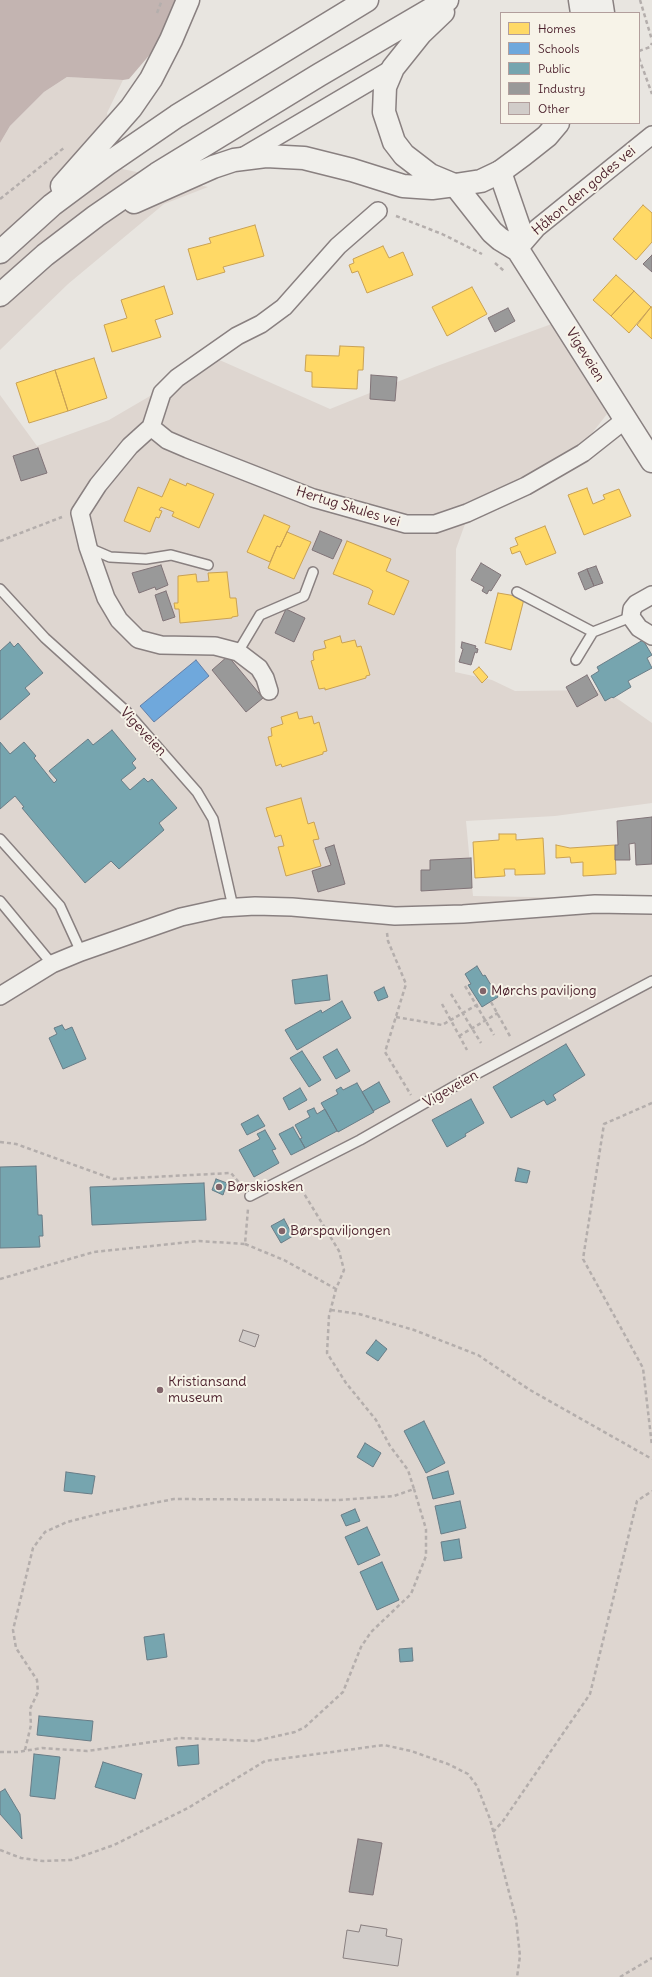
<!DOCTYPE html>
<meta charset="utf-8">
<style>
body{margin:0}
#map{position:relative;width:652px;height:1977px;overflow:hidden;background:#e8e5e0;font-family:Delius,sans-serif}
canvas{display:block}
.legend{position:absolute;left:500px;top:12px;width:140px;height:112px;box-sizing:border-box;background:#f7f3e8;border:1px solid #b29e9c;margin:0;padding:5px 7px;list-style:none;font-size:12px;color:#4a1f2b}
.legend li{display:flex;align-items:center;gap:8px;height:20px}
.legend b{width:20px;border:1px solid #b29e9c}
</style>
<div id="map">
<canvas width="652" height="1977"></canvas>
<ul class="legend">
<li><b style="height:11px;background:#ffd966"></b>Homes</li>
<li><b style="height:11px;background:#6fa8dc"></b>Schools</li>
<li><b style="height:11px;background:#76a5af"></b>Public</li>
<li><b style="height:11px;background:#999"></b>Industry</li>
<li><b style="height:11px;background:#d1ccc9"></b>Other</li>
</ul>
</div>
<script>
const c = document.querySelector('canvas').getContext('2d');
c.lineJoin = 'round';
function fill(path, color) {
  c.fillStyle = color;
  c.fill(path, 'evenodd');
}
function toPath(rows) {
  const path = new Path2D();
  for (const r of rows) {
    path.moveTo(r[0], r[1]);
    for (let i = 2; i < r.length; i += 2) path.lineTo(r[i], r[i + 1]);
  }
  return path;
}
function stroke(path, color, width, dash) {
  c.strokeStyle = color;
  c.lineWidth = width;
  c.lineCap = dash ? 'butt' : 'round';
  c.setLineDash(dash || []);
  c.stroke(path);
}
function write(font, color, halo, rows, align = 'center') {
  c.font = font + ' Delius,sans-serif';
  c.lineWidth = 4;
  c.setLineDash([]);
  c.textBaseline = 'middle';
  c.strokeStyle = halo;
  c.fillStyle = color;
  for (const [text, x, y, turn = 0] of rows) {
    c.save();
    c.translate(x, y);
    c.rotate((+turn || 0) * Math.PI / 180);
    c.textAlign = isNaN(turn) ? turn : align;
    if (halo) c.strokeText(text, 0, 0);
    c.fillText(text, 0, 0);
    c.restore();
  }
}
fill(toPath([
 [67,77,123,80,107,113,113,167,208,187,164,204,68,284,0,350,0,143,10,126,44,92],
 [557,322,607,414,579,450,470,510,456,549,455,672,492,680,515,691,605,690,652,723,652,803,555,816,466,821,473,896,652,899,652,1977,0,1977,0,395,37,446,109,420,215,358,330,409,437,366]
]), '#ded6d0');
fill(toPath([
 [0,0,177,0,170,31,129,79,123,80,67,77,44,92,10,126,0,143]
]), '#c3b4b1');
const homes = toPath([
 [643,205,652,213,652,242,636,260,613,239,643,205],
 [255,225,264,256,223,267,225,272,197,280,188,249,211,243,209,238,255,225],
 [383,246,389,258,403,252,413,275,367,293,358,271,352,273,349,265,354,263,353,259,383,246],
 [616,275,634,291,611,316,593,300,616,275],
 [164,286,173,314,155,320,161,337,112,352,104,325,127,318,121,300,164,286],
 [472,287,487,314,447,336,432,307,472,287],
 [634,291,651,307,629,333,611,316,634,291],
 [651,307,652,307,652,339,637,325,651,307],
 [340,346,364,347,363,370,358,370,357,389,312,387,312,372,305,371,306,355,339,356,340,346],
 [94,358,107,398,68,411,55,370,94,358],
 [55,370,68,411,29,423,16,383,55,370],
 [170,479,186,486,187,483,214,494,199,528,172,516,174,512,161,507,159,510,162,511,159,518,156,517,150,532,124,521,138,487,162,497,170,479],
 [587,488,593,504,605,499,603,495,619,489,631,516,584,535,568,495,587,488],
 [264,515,290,526,280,547,277,546,270,562,247,552,264,515],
 [545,526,556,553,526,565,520,551,512,554,510,548,518,545,515,538,545,526],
 [287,532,311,542,294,579,268,568,277,546,280,547,287,532],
 [347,541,391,559,386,571,409,581,394,615,368,604,373,591,369,588,333,574,347,541],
 [227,572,230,598,236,598,238,616,232,617,232,618,180,623,179,609,175,609,174,603,178,603,178,576,196,574,197,582,209,581,208,573,227,572],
 [498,593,516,596,515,597,524,599,511,650,485,643,498,593],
 [340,636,342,643,355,640,357,647,361,646,370,675,366,676,366,678,325,690,325,688,319,689,311,661,314,660,313,654,314,651,326,648,324,641,340,636],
 [479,667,488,677,482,683,473,672,479,667],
 [297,712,299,719,312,716,314,724,319,722,327,751,323,752,323,754,282,767,281,764,276,766,268,737,272,736,271,728,283,724,281,717,297,712],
 [301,798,308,824,314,822,319,839,313,840,321,866,286,876,278,847,284,846,281,835,275,837,266,808,301,798],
 [499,834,516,834,516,840,543,838,545,874,515,875,515,869,504,869,505,876,475,878,473,842,499,840,499,834],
 [556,845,570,848,615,845,616,874,583,876,583,862,571,863,570,857,556,858,556,845]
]);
fill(homes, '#ffd966');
stroke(homes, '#c9a154', 1);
const schools = toPath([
 [196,660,209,676,154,722,140,706,196,660]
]);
fill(schools, '#6fa8dc');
stroke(schools, '#647fa7', 1);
const public = toPath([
 [643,640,652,655,647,658,652,668,628,681,631,687,613,698,612,697,605,701,591,676,599,671,597,667,643,640],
 [10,642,14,647,18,643,43,673,25,688,30,694,0,720,0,651,10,642],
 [112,730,136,759,132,763,136,768,121,780,130,790,144,778,148,782,152,779,177,808,159,823,164,830,119,869,111,861,85,883,22,808,24,807,15,796,0,809,0,742,10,754,24,742,36,756,34,758,54,783,57,780,49,771,88,739,93,745,112,730],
 [477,966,483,976,485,975,498,997,482,1007,468,985,471,984,465,974,477,966],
 [327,975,330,1000,295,1004,292,980,327,975],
 [384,987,388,997,378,1001,374,992,384,987],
 [342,1001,351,1018,297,1050,285,1030,321,1010,322,1013,342,1001],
 [62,1025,65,1030,72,1027,86,1059,63,1069,49,1038,57,1034,54,1028,62,1025],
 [566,1044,585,1075,553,1095,556,1100,547,1105,544,1100,511,1118,493,1087,566,1044],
 [337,1049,350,1071,336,1079,323,1057,337,1049],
 [302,1051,321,1080,309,1087,290,1058,302,1051],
 [379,1082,390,1102,373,1111,362,1092,379,1082],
 [357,1083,374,1112,338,1132,321,1103,338,1094,336,1090,341,1087,343,1090,357,1083],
 [300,1088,307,1100,289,1110,283,1098,300,1088],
 [471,1099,484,1123,465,1134,466,1136,447,1147,432,1120,471,1099],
 [314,1108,317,1114,325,1109,337,1131,305,1148,300,1139,302,1138,295,1125,310,1117,307,1111,314,1108],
 [258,1115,265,1126,247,1135,241,1124,258,1115],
 [293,1127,305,1148,291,1155,279,1134,293,1127],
 [265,1130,276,1149,272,1150,279,1163,254,1177,239,1150,260,1139,257,1134,265,1130],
 [36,1166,38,1215,42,1215,43,1236,39,1236,40,1247,0,1248,0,1167,36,1166],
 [518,1168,530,1171,527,1183,515,1181,518,1168],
 [216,1179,227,1183,223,1195,212,1190,216,1179],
 [204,1183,206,1220,92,1225,90,1187,204,1183],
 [284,1219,293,1236,281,1243,271,1226,284,1219],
 [376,1340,387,1349,378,1361,366,1353,376,1340],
 [424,1421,445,1463,426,1473,404,1431,424,1421],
 [365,1443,381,1453,373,1467,357,1457,365,1443],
 [448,1471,454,1494,433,1499,427,1477,448,1471],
 [66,1472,95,1476,92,1494,64,1491,66,1472],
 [460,1501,466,1528,441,1534,435,1506,460,1501],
 [355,1509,360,1521,346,1526,341,1515,355,1509],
 [367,1527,380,1555,358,1565,345,1537,367,1527],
 [459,1539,462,1558,444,1561,441,1542,459,1539],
 [382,1562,399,1600,377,1610,360,1572,382,1562],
 [164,1634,167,1657,147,1660,144,1637,164,1634],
 [412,1648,413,1661,400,1662,399,1649,412,1648],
 [39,1716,93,1721,91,1741,37,1735,39,1716],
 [198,1745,199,1764,178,1766,176,1747,198,1745],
 [34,1754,60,1757,55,1799,30,1796,34,1754],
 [103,1762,142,1774,135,1799,95,1787,103,1762],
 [5,1789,20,1814,22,1839,0,1814,0,1792,5,1789]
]);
fill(public, '#76a5af');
stroke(public, '#697d87', 1);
const industry = toPath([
 [652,255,652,272,643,264,652,255],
 [508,308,515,321,495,332,488,318,508,308],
 [371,375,397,377,395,401,370,399,371,375],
 [38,448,47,473,21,481,13,456,38,448],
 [320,531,342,540,333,559,312,550,320,531],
 [481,563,501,575,491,591,489,590,487,594,482,591,484,587,471,580,481,563],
 [161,565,168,585,156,590,155,587,139,593,132,573,161,565],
 [596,566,603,583,594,586,587,569,596,566],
 [587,569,594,586,585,590,578,573,587,569],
 [166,591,175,617,163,621,155,595,166,591],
 [286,609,305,618,294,642,275,633,286,609],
 [462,642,476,646,475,648,478,649,477,653,475,652,471,665,459,662,463,649,461,648,462,642],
 [228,656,263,698,246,712,212,670,228,656],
 [587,675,598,695,577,707,566,687,587,675],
 [652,817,652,864,636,865,635,843,629,844,630,860,615,860,615,845,618,845,617,821,652,817],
 [334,845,345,884,318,892,312,871,331,865,325,848,334,845],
 [471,858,472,888,421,891,421,870,430,870,430,860,471,858],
 [358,1839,382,1843,373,1895,349,1892,358,1839]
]);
fill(industry, '#999');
stroke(industry, '#817478', 1);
const building = toPath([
 [243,1330,259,1335,255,1347,239,1341,243,1330],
 [361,1925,387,1929,386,1936,402,1939,398,1966,343,1958,347,1930,359,1932,361,1925]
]);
fill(building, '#d1ccc9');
stroke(building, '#898080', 1);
const lane = toPath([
 [89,548,110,557,146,559,171,555,208,565],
 [0,589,45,638,126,711,197,792,213,819,233,907],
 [517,592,593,632],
 [238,652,260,615,304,596,313,572],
 [576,660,593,632,631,617],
 [0,839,60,906,81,952],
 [0,901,52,964],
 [250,1196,360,1140,467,1079,652,981]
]);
const street = toPath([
 [242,157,393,68],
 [378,211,338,246,284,307,261,324,237,336,177,378,162,393,151,427,167,440,188,449,313,498,406,524,435,524,467,513,526,486,583,453,626,419],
 [518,250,537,228,652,135],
 [151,427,130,446,98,485,80,513,88,547,106,598,119,620,138,639,161,645,215,646,238,652,259,668,265,678,269,691],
 [652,595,636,604,632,609,631,617,639,628,652,636],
 [0,996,52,964,81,952,181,917,222,908,255,906,292,907,395,916,463,914,595,904,652,905]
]);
const secondary = toPath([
 [500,172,520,230,518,250],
 [455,185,492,232,500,239,518,250,652,461]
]);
const primary = toPath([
 [580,0,582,13],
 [601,0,603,13],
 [455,185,481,181,500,172,523,155,547,136,558,123]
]);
const highway = toPath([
 [443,12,421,33,393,68,385,87,384,112,394,142,404,155,430,175,454,185],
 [62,186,131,108,151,79,171,40,188,0],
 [134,202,213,167,234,160,266,156,304,158,352,170,403,186,432,188,455,185],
 [0,252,52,205,107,164,177,116,367,0],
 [0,295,45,255,96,216,157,174,319,75,447,0]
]);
stroke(lane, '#898080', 12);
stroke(street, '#898080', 20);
stroke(secondary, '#898080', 25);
stroke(primary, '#898080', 25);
stroke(highway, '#898080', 25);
stroke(toPath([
 [640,0,652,40],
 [157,13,162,0],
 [639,51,650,47,652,43],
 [639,58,652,94],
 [0,199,65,147],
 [396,216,442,234,482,254],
 [495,263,504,271],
 [0,541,62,517],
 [387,933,388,941,406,984,385,1052,411,1095],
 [465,986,494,1035],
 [451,994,481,1043],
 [491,1002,511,1038],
 [442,1004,467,1050],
 [396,1017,442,1025,480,1003],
 [459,1036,498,1013],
 [652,1103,604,1124,583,1259,643,1368,652,1446],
 [0,1142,16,1144,113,1179,231,1173,241,1185],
 [245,1244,284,1260,336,1289],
 [0,1279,94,1252,199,1241,245,1244,248,1209],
 [331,1310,359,1314,414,1330,478,1355,530,1390,652,1459],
 [25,1750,31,1725,30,1709,38,1692,37,1680,16,1648,13,1630,33,1548,45,1532,67,1522,107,1512,174,1499,338,1500,394,1496,414,1489,408,1470,390,1446,376,1420,346,1383,327,1353,329,1316,336,1289,344,1270,339,1251,300,1187],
 [0,1752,18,1752,42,1748,87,1751,180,1738,255,1741,295,1732,305,1727,343,1692,361,1647,371,1632,411,1594,426,1556,426,1529,414,1489],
 [493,1832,503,1821,590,1694,637,1501,652,1491],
 [0,1850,21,1858,43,1861,71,1860,114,1845,188,1808,265,1761,384,1745,411,1751,448,1764,468,1774,477,1786,490,1819,516,1919,520,1956,517,1977],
 [620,1977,652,1958]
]), '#b4aeac', 2.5, [4, 3]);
stroke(lane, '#f0efeb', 9);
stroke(street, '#f0efeb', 17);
stroke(secondary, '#f0efeb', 22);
stroke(primary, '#f0efeb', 22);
stroke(highway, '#f0efeb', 22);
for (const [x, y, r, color] of [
 [483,991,4,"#81646a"],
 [219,1187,4,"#81646a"],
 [282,1231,4,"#81646a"],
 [160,1390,4,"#81646a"]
]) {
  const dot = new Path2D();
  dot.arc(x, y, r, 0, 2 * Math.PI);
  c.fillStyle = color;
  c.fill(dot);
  stroke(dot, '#f7f3e8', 1.5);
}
write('14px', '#4a1f2b', '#f7f3e8', [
 ["Håkon den godes vei",584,191,-40],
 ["Vigeveien",585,355,58],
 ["Hertug Skules vei",348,507,17],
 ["Vigeveien",143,732,47],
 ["Vigeveien",451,1089,-30]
]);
write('14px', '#4a1f2b', '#f7f3e8', [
 ["Mørchs paviljong",491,991],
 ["Børskiosken",227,1187],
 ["Børspaviljongen",290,1231],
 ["Kristiansand",168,1382],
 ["museum",168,1398]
], 'left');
</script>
